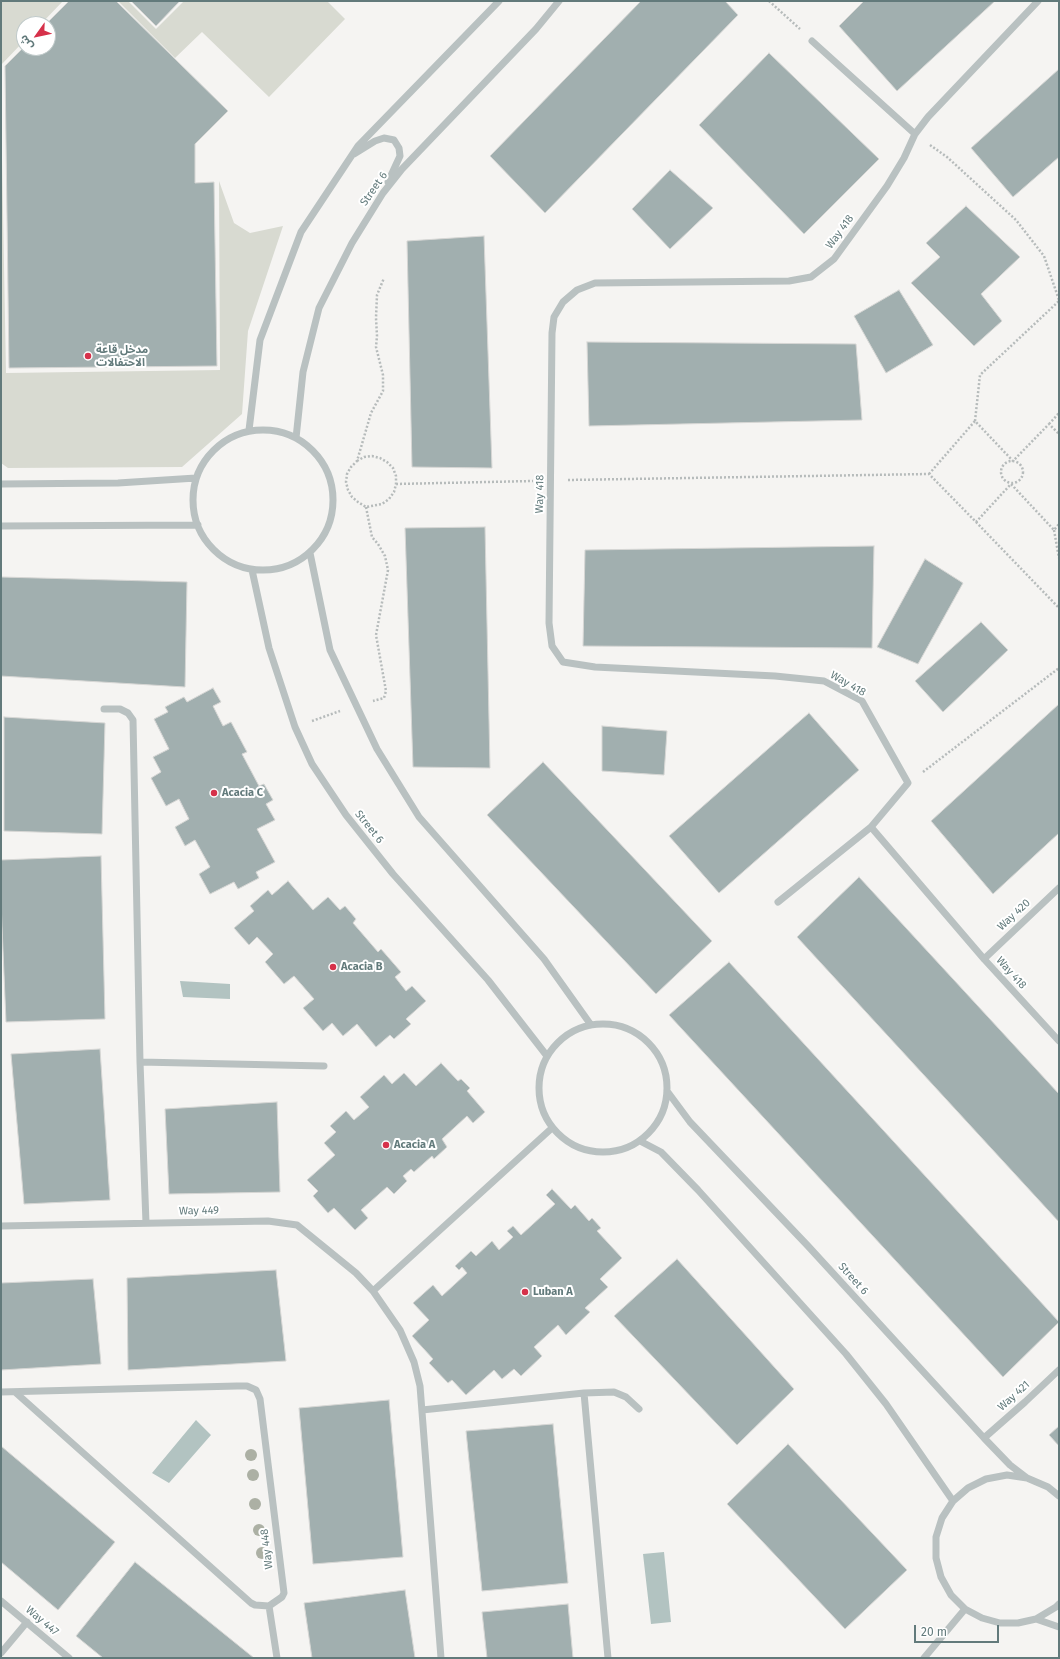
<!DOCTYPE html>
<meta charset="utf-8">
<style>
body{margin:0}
#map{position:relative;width:1060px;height:1659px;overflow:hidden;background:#f5f4f2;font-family:"Fira Sans","Noto Sans Arabic",sans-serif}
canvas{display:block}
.frame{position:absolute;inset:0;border:2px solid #627a7b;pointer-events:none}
.north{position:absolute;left:16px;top:16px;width:40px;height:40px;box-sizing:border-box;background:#fff;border:1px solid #c0caca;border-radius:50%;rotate:237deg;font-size:11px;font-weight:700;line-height:16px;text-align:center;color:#627a7b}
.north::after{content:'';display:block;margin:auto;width:14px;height:18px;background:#d6314a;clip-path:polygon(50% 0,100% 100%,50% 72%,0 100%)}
.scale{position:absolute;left:914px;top:1625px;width:85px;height:18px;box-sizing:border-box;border:2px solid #627a7b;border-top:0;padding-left:5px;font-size:12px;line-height:14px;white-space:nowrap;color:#627a7b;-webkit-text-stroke:3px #fff;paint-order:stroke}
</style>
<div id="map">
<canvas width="1060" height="1659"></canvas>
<div class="frame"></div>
<div class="north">ش</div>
<div class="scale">20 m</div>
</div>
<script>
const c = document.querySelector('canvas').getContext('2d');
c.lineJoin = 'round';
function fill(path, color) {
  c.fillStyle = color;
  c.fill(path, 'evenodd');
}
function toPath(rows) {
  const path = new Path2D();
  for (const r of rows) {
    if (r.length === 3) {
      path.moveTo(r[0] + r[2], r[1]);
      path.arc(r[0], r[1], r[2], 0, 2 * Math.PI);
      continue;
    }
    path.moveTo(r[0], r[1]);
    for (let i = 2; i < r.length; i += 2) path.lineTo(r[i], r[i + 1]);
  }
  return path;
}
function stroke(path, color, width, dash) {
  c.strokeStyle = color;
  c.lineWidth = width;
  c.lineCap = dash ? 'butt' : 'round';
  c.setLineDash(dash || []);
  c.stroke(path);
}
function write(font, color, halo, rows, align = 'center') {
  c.font = font + ' "Fira Sans","Noto Sans Arabic",sans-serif';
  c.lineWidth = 4;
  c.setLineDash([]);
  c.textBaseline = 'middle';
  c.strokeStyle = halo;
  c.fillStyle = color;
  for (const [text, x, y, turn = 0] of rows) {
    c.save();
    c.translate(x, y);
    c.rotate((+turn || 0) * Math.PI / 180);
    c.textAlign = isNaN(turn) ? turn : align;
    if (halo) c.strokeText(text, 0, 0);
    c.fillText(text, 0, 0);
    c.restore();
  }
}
fill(toPath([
 [1,1,63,1,41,24,24,24,24,41,1,65],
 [118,1,128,1,156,29,184,1,327,1,345,19,269,97,202,32,175,58],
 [1,104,6,373,220,370,219,181,234,223,250,233,283,226,248,331,242,414,182,467,8,468,1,463]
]), '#d8dad1');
fill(toPath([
 [180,981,230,984,230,999,183,997],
 [196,1420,211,1435,169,1483,152,1473],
 [664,1552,671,1622,651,1624,643,1554]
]), '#b2c3c1');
const building = toPath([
 [69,1,116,1,228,111,195,144,195,183,214,182,217,366,9,368,5,66,24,47,24,48,48,48,48,24,46,24,69,1],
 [131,1,180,1,156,26,131,1],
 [641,1,725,1,738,15,545,213,490,156,641,1],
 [864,1,995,1,897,91,839,26,864,1],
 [769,53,879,159,804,234,699,125,769,53],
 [1059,69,1059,157,1013,197,971,148,1059,69],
 [670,170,713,208,670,249,632,209,670,170],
 [966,206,1020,257,981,294,1002,321,974,346,911,283,940,257,926,243,966,206],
 [484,236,492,468,412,467,407,241,484,236],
 [899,290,933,345,886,373,854,316,899,290],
 [587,342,856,344,862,420,589,426,587,342],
 [485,527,490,768,413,767,405,528,485,527],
 [874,546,872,648,583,646,585,550,874,546],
 [925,559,963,583,918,664,877,647,925,559],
 [1,577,187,582,185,687,1,676,1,577],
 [981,622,1008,650,943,712,915,681,981,622],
 [213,688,221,702,213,706,223,726,231,722,247,752,242,754,259,786,264,784,273,800,266,804,275,820,257,829,275,862,256,872,259,878,238,889,234,882,210,894,199,874,210,867,195,840,185,846,175,827,189,819,179,799,166,806,151,778,161,772,153,757,169,749,154,719,168,712,165,707,184,697,187,702,213,688],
 [1059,704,1059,833,993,894,931,821,1059,704],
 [809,713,859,770,719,893,669,836,809,713],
 [4,717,105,723,102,834,4,831,4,717],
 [602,726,667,731,664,775,602,771,602,726],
 [543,762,712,941,656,994,487,815,543,762],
 [101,856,105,1019,6,1022,1,902,1,860,101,856],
 [859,877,1059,1094,1059,1222,797,937,859,877],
 [288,881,313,910,328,897,340,910,345,906,356,919,353,923,378,952,381,949,401,972,395,977,406,991,412,986,426,1001,406,1019,411,1024,394,1039,390,1035,376,1047,357,1024,343,1036,332,1023,323,1031,303,1008,314,999,294,976,284,984,265,962,273,954,257,937,249,945,234,928,254,911,250,906,268,890,272,895,288,881],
 [729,962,1059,1322,1003,1377,669,1015,729,962],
 [100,1049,110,1200,24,1204,11,1054,100,1049],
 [441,1063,458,1081,461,1079,470,1088,467,1091,485,1112,473,1123,467,1116,442,1139,447,1147,434,1159,432,1156,414,1172,411,1169,403,1176,407,1181,394,1194,387,1187,361,1210,368,1218,355,1230,334,1208,328,1213,313,1196,318,1191,307,1180,335,1155,324,1143,336,1132,330,1126,346,1111,354,1120,369,1107,360,1097,384,1075,392,1084,404,1073,416,1086,441,1063],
 [277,1102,280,1192,169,1194,165,1109,277,1102],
 [552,1189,571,1209,575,1205,589,1221,592,1218,601,1228,597,1231,622,1258,600,1279,608,1287,585,1308,590,1312,566,1335,558,1325,534,1347,542,1356,521,1376,514,1369,502,1379,494,1370,466,1395,452,1380,448,1383,429,1363,433,1359,412,1336,429,1320,413,1303,433,1285,442,1296,467,1273,462,1267,459,1270,455,1266,471,1251,476,1256,492,1241,499,1250,513,1237,507,1231,513,1226,521,1235,555,1204,546,1195,552,1189],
 [677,1259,794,1389,737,1445,614,1316,677,1259],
 [276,1270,286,1361,128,1370,127,1278,276,1270],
 [93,1279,101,1364,1,1370,1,1283,93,1279],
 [389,1400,403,1557,313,1564,299,1408,389,1400],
 [553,1424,568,1583,482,1591,466,1431,553,1424],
 [1059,1426,1059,1446,1049,1435,1059,1426],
 [788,1444,907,1570,845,1629,727,1504,788,1444],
 [1,1446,115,1542,58,1610,1,1562,1,1446],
 [135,1562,254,1658,103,1658,76,1636,135,1562],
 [405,1590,415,1658,312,1658,304,1603,405,1590],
 [568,1604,573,1658,487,1658,482,1612,568,1604]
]);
fill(building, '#a1afaf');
stroke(building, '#d6d6d4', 1);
stroke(toPath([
 [769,1,800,29],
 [930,145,947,157,1016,220,1044,256,1059,300],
 [975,421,980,375,1059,301],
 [1049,424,1059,413],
 [1012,472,11],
 [357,461,364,457,372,456,380,458,387,462,393,468,396,476,396,484,394,492,389,499,382,504,366,507,358,502,352,497,348,490,346,482,347,474,351,467,357,461,371,413,383,391,383,375,376,347,377,336,376,318,377,295,384,278],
 [929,474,975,421,1013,461,1049,424,1059,434],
 [568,480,929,474,976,522,1011,484,1054,530,1059,524],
 [396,484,533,481],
 [366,507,372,537,378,544,385,556,388,570,376,635,386,691,384,698,373,701],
 [976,522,1059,608],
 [1054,530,1059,558],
 [312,721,340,711],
 [923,772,1059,668]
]), '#b6bbbb', 2.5, [2, 2]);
stroke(toPath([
 [812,41,915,134],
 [354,154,375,141,384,138,394,140,399,148,400,156,388,182],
 [249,430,260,340,301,232,358,146,499,1],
 [263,500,70],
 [296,438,303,372,319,308,352,243,383,193,402,169,536,29,559,1],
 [1,484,118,483,196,478],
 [1,526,198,525],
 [310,553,330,650,377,749,419,817,544,959,591,1025],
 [252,570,269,648,295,727,312,764,346,815,393,874,488,980,547,1056],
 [104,709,120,709,128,713,133,720,140,1062,146,1223],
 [871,827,984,959,1059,1041],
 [778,902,871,827,908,783,862,701,824,681,775,676,595,667,563,662,552,646,549,623,552,333,554,317,563,302,577,290,595,283,789,281,811,277,834,259,887,186,904,158,915,134,928,117,1038,1],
 [984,959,1059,888],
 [603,1088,64],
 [140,1062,324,1066],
 [667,1091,690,1122,808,1246,984,1438,1010,1465,1027,1478],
 [640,1141,661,1152,698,1190,846,1354,886,1404,953,1501],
 [1,1226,268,1221,297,1225,356,1273,373,1291,400,1330,414,1362,420,1386,441,1658],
 [373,1291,552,1128],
 [1,1392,237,1386,247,1386,256,1390,260,1399,284,1593,282,1597,269,1606,255,1605,251,1603,15,1392],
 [584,1393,608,1658],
 [422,1410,584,1393,614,1392,626,1397,639,1409],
 [984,1438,1025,1402,1059,1370],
 [1059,1496,1048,1487,1027,1478,1007,1475,986,1479,968,1488,953,1501,942,1518,936,1537,936,1558,941,1577,951,1595,965,1609,982,1618,1000,1623,1018,1623,1036,1619,1056,1607,1059,1604],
 [1,1601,69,1658],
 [269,1606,277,1658],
 [1036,1619,1059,1627],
 [1,1653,27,1622],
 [924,1658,965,1609]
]), '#b9c1c1', 7);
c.fillStyle = '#acb0a4';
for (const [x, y] of [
 [251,1455],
 [253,1475],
 [255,1504],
 [259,1530],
 [262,1553]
]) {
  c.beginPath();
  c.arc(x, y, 6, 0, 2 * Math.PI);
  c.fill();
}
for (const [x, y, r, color] of [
 [88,356,4,"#d6314a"],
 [214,793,4,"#d6314a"],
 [333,967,4,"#d6314a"],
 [386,1145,4,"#d6314a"],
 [525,1292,4,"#d6314a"]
]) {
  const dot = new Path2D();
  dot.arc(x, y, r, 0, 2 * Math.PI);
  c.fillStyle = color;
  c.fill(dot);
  stroke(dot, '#fff', 1.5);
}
write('11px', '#627a7b', '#fff', [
 ["Street 6",374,189,-55],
 ["Way 418",840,232,-54],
 ["Way 418",540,494,-89],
 ["Way 418",848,684,30],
 ["Street 6",369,827,51],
 ["Way 420",1014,915,-43],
 ["Way 418",1011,973,48],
 ["Way 449",199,1211,-1],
 ["Street 6",853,1279,48],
 ["Way 421",1014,1396,-42],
 ["Way 448",267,1549,-97],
 ["Way 447",42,1621,40]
]);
write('bold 11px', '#627a7b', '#fff', [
 ["مدخل قاعة",96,350],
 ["الاحتفالات",96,363],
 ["Acacia C",222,793],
 ["Acacia B",341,967],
 ["Acacia A",394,1145],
 ["Luban A",533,1292]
], 'left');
</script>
